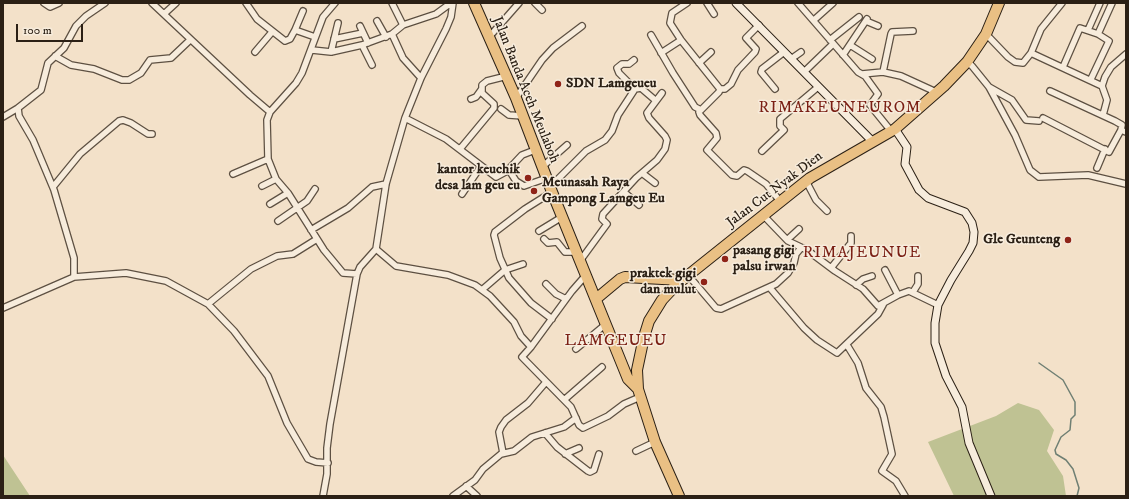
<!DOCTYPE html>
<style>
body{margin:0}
#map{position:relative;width:1129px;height:499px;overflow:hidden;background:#f3e1c9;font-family:"IM FELL DW Pica",serif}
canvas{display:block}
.frame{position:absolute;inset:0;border:4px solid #2b2015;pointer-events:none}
.scale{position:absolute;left:16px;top:24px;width:67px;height:18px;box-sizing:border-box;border:2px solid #2b2015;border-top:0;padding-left:5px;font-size:12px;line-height:14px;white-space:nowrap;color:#2b2015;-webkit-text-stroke:3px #f7ecdc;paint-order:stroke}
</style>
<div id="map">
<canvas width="1129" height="499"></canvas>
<div class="frame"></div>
<div class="scale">100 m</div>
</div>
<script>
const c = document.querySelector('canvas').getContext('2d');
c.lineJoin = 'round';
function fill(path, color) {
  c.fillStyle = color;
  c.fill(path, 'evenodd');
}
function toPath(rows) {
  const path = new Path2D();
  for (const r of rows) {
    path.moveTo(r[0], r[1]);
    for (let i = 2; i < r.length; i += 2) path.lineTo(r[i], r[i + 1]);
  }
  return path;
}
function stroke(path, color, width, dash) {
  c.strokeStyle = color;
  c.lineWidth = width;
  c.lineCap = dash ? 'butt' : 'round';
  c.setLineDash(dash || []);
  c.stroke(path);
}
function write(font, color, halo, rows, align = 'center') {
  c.font = font + ' "IM FELL DW Pica",serif';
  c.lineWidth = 3;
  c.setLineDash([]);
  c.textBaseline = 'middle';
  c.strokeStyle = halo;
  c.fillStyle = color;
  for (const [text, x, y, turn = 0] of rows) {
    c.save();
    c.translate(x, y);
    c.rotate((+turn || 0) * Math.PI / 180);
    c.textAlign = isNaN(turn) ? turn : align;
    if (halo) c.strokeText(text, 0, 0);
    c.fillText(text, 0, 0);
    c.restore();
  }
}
fill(toPath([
 [1018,403,1039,410,1054,430,1047,451,1063,476,1066,496,954,496,928,442,996,416],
 [3,455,30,496,3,496]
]), '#bfc293');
stroke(toPath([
 [1039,363,1063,380,1075,402,1075,415,1071,419,1070,430,1061,437,1055,450,1056,454,1066,460,1073,469,1079,488,1077,496]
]), '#6f7f73', 1.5);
const street = toPath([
 [44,3,50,7,59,3],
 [152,3,250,95,270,112],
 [246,3,257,19,285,41,290,39,295,30,315,37],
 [335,3,323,17,302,73,296,83,270,112,267,120,268,159,276,179,288,193,324,250,343,273,357,274],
 [392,3,403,25,392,34,403,58,421,78],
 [535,3,542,10],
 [687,3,672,13,670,23,681,40,720,89,719,92,699,112,700,115,716,133,717,138,707,150,732,175,737,176,744,170,747,171,766,184,780,201],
 [707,3,714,14],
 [798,3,858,72,865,76,878,94,870,105,891,131],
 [164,14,176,3],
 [814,20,833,3],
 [377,21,386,37],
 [866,21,878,26],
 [403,25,436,14,451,3],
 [360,26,368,43],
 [295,30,303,11],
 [1088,30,1100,3],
 [986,34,1008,57,1015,62,1023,63,1031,53,1102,86,1107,100,1103,115],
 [1098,34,1112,3],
 [651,35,673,73,695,107,701,110],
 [490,36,519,3],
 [334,39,363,33],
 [830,40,859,17],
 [362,45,372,65],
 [850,45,872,59],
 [312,50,331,52,362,45,392,34],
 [255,52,272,32],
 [331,52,338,23],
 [661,53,681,40],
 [1031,53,1041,29,1062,3],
 [843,55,867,19],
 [55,56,71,65,94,69,122,80,129,80,141,73,150,60,171,58,190,40],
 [791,59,801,52],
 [967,62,972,66,989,87,1015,135,1030,170,1039,177,1088,175,1126,184],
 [699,63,711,52],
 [1063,67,1080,28,1098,34,1109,41,1091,79],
 [804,72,833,44],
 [883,72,891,34,892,32,913,31],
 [862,74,883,72,901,76,936,92],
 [1102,86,1105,77,1111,67,1126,54],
 [989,87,1012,100,1026,120,1039,121],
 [635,89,641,88,655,100],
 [720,89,725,89,731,84,738,70,755,52,756,49,746,38,759,25],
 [775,89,761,72,762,69,784,52],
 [1050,91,1115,121,1122,125,1121,130],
 [516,98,542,60,553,48,582,26],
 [471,99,476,97,481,90],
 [501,109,509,115,523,116],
 [3,117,18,108],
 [405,118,446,139,496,177,509,170,516,181,524,186,547,178],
 [1043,118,1109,152,1121,130,1126,132],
 [460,149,494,108,494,104,482,93,482,85,487,81,507,76],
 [762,151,784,130,780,126,780,119,818,87],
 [542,167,567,145],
 [1097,168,1105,149],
 [507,171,522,155,535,150],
 [642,173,655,183],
 [233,174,268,159],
 [806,181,816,200,827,211],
 [262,186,276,179],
 [53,187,80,154,119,121,123,120,131,123,148,134,152,134],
 [550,187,586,151,605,140,612,131,618,115,635,89,619,73,617,68,622,64,629,64,634,60],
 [624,192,639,205],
 [462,194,481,166],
 [270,204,288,193],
 [763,215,788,241,807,250,835,271,863,289,878,306,898,295,909,291,938,305],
 [278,221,307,201,315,189],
 [311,230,348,208,372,187,386,184],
 [539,231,562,217],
 [544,239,548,243,557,242,565,252,576,252],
 [787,240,799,229],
 [376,249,396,266,448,275,475,285,490,296,514,322,521,336,531,347,572,291,586,275],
 [580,261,607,224,602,219,603,214,636,178,657,160,665,149,667,140,665,136,649,118,647,113,662,93],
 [831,268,851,243,851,236],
 [885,270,898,295],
 [688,275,716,308,721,309,776,284,788,273,794,263,796,254,801,248],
 [74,277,74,258,54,190,33,140,19,116,18,108,41,90,48,63,64,48,76,26,86,16,105,3],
 [546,284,556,294,566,299],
 [856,285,863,279,872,276],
 [770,288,804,328,817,340,837,353,878,314,883,305],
 [483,289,505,270,523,264],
 [913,292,918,284,918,276],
 [208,304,251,269,277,256,293,254,317,239],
 [3,308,74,277,126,273,166,281,208,304,234,331,268,376,287,423,308,459,316,462,328,463],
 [552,319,531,303,509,278,500,258,494,235,495,232,525,209,552,192],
 [847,345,858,363,866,388,881,407,884,417,892,454,882,471,896,481,905,496],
 [531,347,522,357,571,407,579,425,583,428,608,416,624,404,640,397],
 [576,349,606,324],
 [564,400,602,367],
 [545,433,557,447,588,471,590,472,594,470,599,454],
 [636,451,655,442],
 [503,453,499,432,501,427,506,420,528,403,546,382],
 [565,454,579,448],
 [466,486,477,496],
 [323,496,327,474,327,448,330,424,357,274,360,267,376,249,386,184,405,118,421,78,446,29,451,17,453,3],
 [453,496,475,480,483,469,501,454,514,451,532,437,564,427,576,418]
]);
const secondary = toPath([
 [736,3,873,142],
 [895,129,907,147,905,164,919,190,928,198,965,212,972,223,974,232,973,243,969,251,951,280,938,305,935,323,935,343,946,376,962,407,969,443,991,496]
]);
const highway = toPath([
 [474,3,516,98,552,192,628,379,638,389,655,442,679,496],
 [596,299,620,279,625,277,681,280],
 [638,389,637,370,644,337,649,321,662,300,676,285,810,178,895,129,944,86,967,62,986,34,999,3]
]);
stroke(street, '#5d5042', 8);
stroke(secondary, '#2b2015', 9);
stroke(highway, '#2b2015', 12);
stroke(street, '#f7ecdc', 5.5);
stroke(secondary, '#f7ecdc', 7);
stroke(highway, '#eac084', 10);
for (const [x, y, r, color] of [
 [558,84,4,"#8f2418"],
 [528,178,4,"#8f2418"],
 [534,191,4,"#8f2418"],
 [1068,240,4,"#8f2418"],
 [725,259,4,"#8f2418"],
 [704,282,4,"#8f2418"]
]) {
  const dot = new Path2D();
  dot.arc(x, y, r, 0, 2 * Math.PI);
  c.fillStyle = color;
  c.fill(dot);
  stroke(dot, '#f7ecdc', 1.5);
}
write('bold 14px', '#2b2015', '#f7ecdc', [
 ["SDN Lamgeueu",566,84],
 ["kantor keuchik",520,170,"right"],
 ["desa lam geu eu",520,186,"right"],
 ["Meunasah Raya",542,183],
 ["Gampong Lamgeu Eu",542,199],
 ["Gle Geunteng",1060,240,"right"],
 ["pasang gigi",733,251],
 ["palsu irwan",733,267],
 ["praktek gigi",696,274,"right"],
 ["dan mulut",696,290,"right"]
], 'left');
write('14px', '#2b2015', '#f7ecdc', [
 ["Jalan Banda Aceh Meulaboh",525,90,68],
 ["Jalan Cut Nyak Dien",775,190,-37]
]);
c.letterSpacing = '1px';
write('16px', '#7a1f14', '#f7ecdc', [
 ["RIMAKEUNEUROM",840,109],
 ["RIMAJEUNUE",862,254],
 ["LAMGEUEU",616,342]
]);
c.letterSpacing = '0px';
</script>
